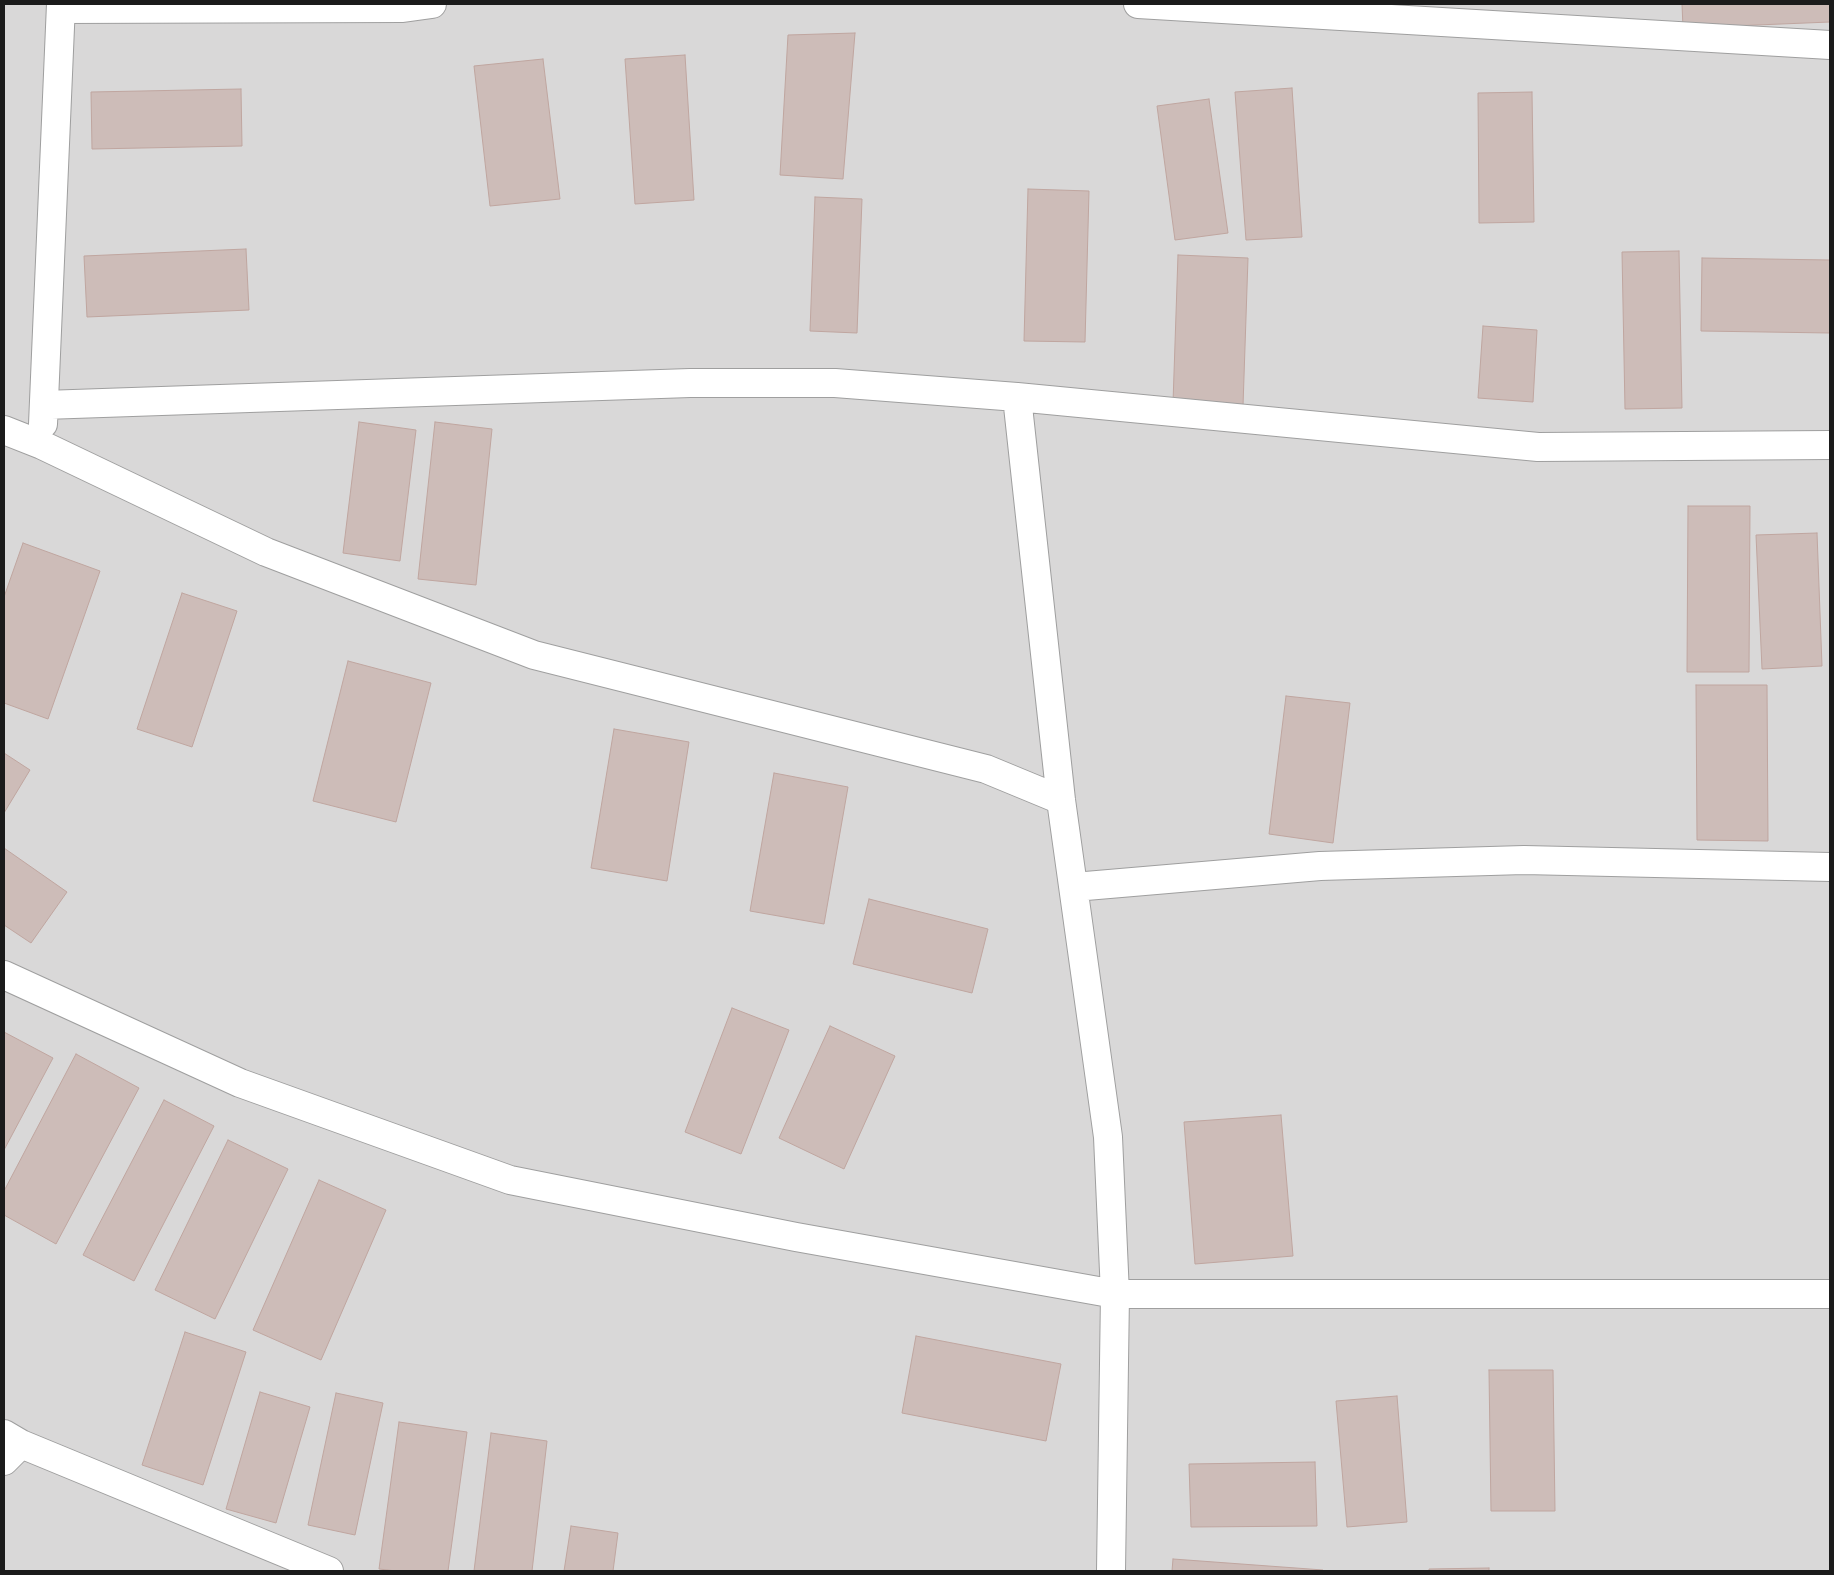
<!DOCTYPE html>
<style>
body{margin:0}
#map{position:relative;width:1834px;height:1575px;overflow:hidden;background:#eee5df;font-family:"PT Sans",sans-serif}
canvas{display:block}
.frame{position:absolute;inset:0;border:5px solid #1b1b1b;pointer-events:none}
</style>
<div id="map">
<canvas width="1834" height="1575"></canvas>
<div class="frame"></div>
</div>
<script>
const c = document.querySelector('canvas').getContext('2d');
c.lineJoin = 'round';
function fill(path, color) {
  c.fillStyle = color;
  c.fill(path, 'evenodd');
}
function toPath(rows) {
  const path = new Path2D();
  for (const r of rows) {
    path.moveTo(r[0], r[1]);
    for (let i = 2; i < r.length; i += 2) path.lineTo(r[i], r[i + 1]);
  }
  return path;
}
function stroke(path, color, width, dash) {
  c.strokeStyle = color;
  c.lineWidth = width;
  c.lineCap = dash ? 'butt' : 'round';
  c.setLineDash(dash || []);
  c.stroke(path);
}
fill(toPath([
 [4,4,1830,4,1830,1571,4,1571]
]), '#d9d8d8');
const building = toPath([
 [1682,4,1830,4,1830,22,1683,28,1682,4],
 [855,33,843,179,780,175,788,35,855,33],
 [685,55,694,200,635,204,625,59,685,55],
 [543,59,560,199,490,206,474,66,543,59],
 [1292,88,1302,237,1246,240,1235,92,1292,88],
 [241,89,242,146,92,149,91,92,241,89],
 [1532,92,1534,222,1479,223,1478,93,1532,92],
 [1209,99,1228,233,1175,240,1157,106,1209,99],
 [1028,189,1089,191,1085,342,1024,341,1028,189],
 [815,197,862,199,857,333,810,331,815,197],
 [246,249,249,310,87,317,84,256,246,249],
 [1679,251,1682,408,1625,409,1622,252,1679,251],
 [1178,255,1248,258,1243,406,1173,403,1178,255],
 [1702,258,1830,260,1830,333,1701,331,1702,258],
 [1483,326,1537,330,1533,402,1478,398,1483,326],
 [359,422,416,430,400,561,343,553,359,422],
 [435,422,492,429,476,585,418,579,435,422],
 [1688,506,1750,506,1749,672,1687,672,1688,506],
 [1817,533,1822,666,1762,669,1756,535,1817,533],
 [23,543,100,571,48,719,4,703,4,597,23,543],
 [182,593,237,611,192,747,137,729,182,593],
 [348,661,431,683,396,822,313,801,348,661],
 [1696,685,1767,685,1768,841,1697,840,1696,685],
 [1286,696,1350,703,1333,843,1269,834,1286,696],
 [614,729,689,742,667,881,591,868,614,729],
 [4,753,30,770,4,813,4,753],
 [774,773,848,787,824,924,750,911,774,773],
 [4,848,67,892,31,943,4,925,4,848],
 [869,899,988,929,972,993,853,964,869,899],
 [732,1008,789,1030,741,1154,685,1132,732,1008],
 [830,1026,895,1056,844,1169,779,1138,830,1026],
 [4,1032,53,1058,4,1150,4,1032],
 [76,1054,139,1088,56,1244,4,1215,4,1191,76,1054],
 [164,1100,214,1126,134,1281,83,1255,164,1100],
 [1281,1115,1293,1256,1195,1264,1184,1122,1281,1115],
 [228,1140,288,1169,215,1319,155,1290,228,1140],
 [319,1180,386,1210,321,1360,253,1330,319,1180],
 [185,1332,246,1352,203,1485,142,1465,185,1332],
 [916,1336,1061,1364,1046,1441,902,1413,916,1336],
 [1489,1370,1553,1370,1555,1511,1491,1511,1489,1370],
 [260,1392,310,1407,276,1523,226,1509,260,1392],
 [336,1393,383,1403,355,1535,308,1525,336,1393],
 [1397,1396,1407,1522,1347,1527,1336,1401,1397,1396],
 [399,1422,467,1432,448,1571,396,1571,379,1569,399,1422],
 [491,1433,547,1441,532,1571,474,1571,491,1433],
 [1315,1462,1317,1526,1191,1527,1189,1464,1315,1462],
 [571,1526,618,1533,613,1571,564,1571,571,1526],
 [1173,1559,1323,1570,1323,1571,1172,1571,1173,1559],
 [1489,1568,1489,1571,1429,1571,1429,1569,1489,1568]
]);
fill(building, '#cdbcb8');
stroke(building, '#c0a6a0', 1);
const street = toPath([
 [1138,4,1830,45],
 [61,9,403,8,432,4],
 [44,405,690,383,835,383,1017,397],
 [43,424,61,4],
 [4,430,42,445,266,552,534,655,986,769,1061,800],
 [1074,887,1320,866,1524,860,1830,867],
 [4,975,240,1083,510,1180,796,1237,1115,1294,1830,1294],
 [4,1434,21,1444,329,1571],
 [4,1461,21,1444],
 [1111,1571,1115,1294,1108,1137,1061,800,1017,397,1538,447,1830,445]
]);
stroke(street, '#9f9f9f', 30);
stroke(street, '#fff', 28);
</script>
